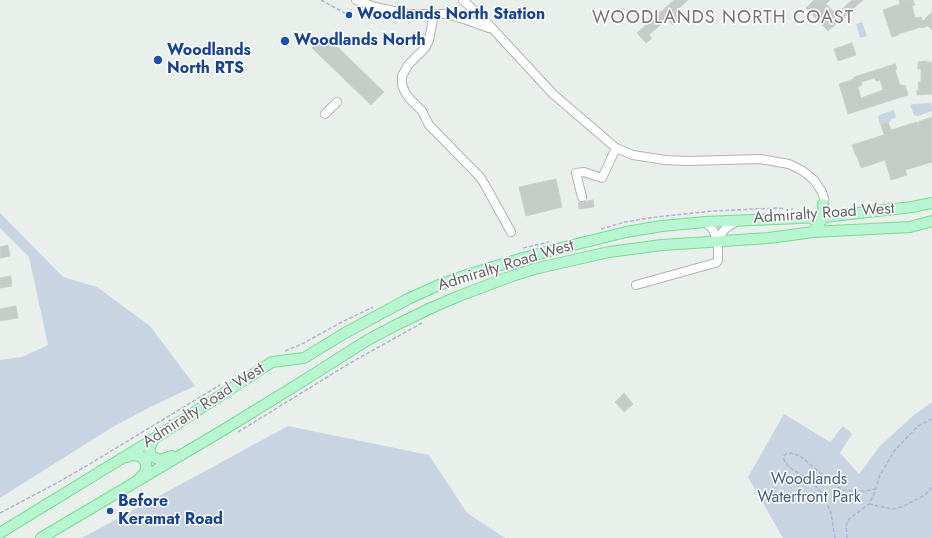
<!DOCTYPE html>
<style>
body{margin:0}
canvas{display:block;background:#e9efeb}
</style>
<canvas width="932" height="538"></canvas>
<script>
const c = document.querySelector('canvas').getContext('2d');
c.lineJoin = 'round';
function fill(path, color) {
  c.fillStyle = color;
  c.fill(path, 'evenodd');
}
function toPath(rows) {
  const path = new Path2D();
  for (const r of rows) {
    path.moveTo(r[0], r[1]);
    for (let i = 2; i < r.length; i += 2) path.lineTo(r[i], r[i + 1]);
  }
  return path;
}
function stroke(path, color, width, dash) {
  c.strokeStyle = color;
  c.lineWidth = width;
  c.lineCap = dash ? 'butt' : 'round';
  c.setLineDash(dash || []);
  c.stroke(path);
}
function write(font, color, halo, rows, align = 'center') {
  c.font = font + ' Jost,sans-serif';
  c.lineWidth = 3;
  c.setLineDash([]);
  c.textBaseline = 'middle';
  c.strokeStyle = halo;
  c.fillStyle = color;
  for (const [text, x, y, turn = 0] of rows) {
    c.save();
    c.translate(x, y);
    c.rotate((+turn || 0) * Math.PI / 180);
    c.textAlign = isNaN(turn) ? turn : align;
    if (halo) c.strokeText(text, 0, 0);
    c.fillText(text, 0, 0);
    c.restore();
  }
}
fill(toPath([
 [862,22,867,36,860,38,856,24],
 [931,103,932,107,932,111,918,116,914,115,910,105,913,104],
 [894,110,896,117,896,118,891,119,890,122,880,125,878,117,879,115],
 [0,213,63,277,97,287,150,326,195,386,148,408,111,428,0,498,0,360,22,357,48,345,29,257,0,228],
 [932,402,932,538,783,538,748,477,784,414,830,442,843,426,852,434,840,453,859,474,880,446,914,415],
 [288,426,429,455,467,513,505,538,82,538]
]), '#c9d4e3');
const building = toPath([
 [674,0,688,0,677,10,683,16,673,25,667,19,649,35,652,38,646,43,637,33,674,0],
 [814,0,830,0,826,4,834,12,839,8,841,10,852,0,863,0,828,31,806,8,814,0],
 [899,0,913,0,915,5,912,6,915,18,921,17,923,21,932,12,932,30,928,26,921,28,921,27,898,34,899,35,892,37,883,10,900,4,899,0],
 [325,35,384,92,371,105,312,48,325,35],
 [852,43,856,55,838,61,834,49,852,43],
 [926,61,926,62,930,62,930,63,932,63,932,94,917,95,917,90,919,90,918,82,921,82,921,69,918,69,918,62,926,61],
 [895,64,897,69,895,70,900,85,901,85,902,86,905,85,908,95,848,114,839,84,851,80,854,78,854,77,895,64],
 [875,78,876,81,880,80,883,90,861,98,858,87,862,85,861,82,875,78],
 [932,117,932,162,905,170,907,175,891,180,885,160,861,168,857,156,856,156,852,145,884,135,881,125,888,122,891,130,917,122,918,126,918,122,932,117],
 [556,179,562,207,526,216,519,187,556,179],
 [593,200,594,207,579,209,578,203,593,200],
 [8,245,10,256,0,258,0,247,8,245],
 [11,276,12,286,0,288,0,278,11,276],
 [16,306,18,318,0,321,0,309,16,306],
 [624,393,633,404,624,412,615,402,624,393]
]);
fill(building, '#c5cbc7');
stroke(building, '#c7d4ca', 1);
const minor = toPath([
 [356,0,375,7,408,14,447,14,467,20,489,28],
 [463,0,492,28,553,94,616,148,633,155,665,160,688,161,760,159,789,164,803,171,814,180,822,192,824,198,823,204],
 [434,14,429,40,425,48,408,65,402,76,402,85,405,92,409,98,422,111,429,125,480,177,485,185,511,232],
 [325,114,337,102],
 [582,197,576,173,584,172,602,178,616,148],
 [718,241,721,234,726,228,737,221],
 [636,285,715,263,717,262,718,260,718,241,712,228,705,222]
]);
const major = toPath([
 [813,232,824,217,823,204],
 [154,439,149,448,151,456,160,460,172,456],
 [127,457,132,455,141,456,146,463,146,471,139,479],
 [0,533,155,438,272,362,304,358,345,333,408,299,439,285,470,274,523,258,561,248,626,232,662,226,705,222,824,217,912,207,932,203],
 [41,538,225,429,303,381,366,341,394,326,431,308,459,296,512,276,534,269,578,259,609,252,662,245,769,238,813,232,910,227,932,221]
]);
stroke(minor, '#b6b1b5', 10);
stroke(major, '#71e091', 12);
stroke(toPath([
 [321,0,350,16],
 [601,229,625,222,656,217,713,211,777,208,793,209],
 [523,248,549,242],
 [285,351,304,343,340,323,373,307],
 [238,432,350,363,422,323],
 [869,504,892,509,902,507,925,495,932,487],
 [0,513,55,484,93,462,220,385],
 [835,538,831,513,826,501,821,492,813,483,789,467,784,460,784,456,786,454,791,453,800,456,836,486,844,490,853,491,866,491,875,489],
 [847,538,846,526,849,519,869,504,874,494,880,475,895,450,918,426,932,419]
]), '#adb4d4', 1.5, [4, 2]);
stroke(minor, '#fff', 8);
stroke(major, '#b8f5d1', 10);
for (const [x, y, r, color] of [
 [349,15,4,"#1a4fb4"],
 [285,41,5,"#1a4fb4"],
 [158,60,5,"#1a4fb4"],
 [110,511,4,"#1a4fb4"]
]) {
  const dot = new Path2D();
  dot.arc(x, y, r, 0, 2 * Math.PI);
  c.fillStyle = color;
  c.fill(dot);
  stroke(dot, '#fff', 1.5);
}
write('bold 16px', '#164399', '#fff', [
 ["Woodlands North Station",357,15],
 ["Woodlands North",294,41],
 ["Woodlands",167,51],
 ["North RTS",167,69],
 ["Before",118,502],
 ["Keramat Road",118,520]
], 'left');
write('16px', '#666066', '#fff', [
 ["Admiralty Road West",824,214,-4],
 ["Admiralty Road West",506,266,-17],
 ["Admiralty Road West",204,406,-33]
]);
write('16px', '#425b83', '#fff', [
 ["Woodlands",809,480],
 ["Waterfront Park",809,498]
]);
c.letterSpacing = '1px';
write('18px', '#787178', '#fff', [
 ["WOODLANDS NORTH COAST",723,19]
]);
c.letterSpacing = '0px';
</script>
